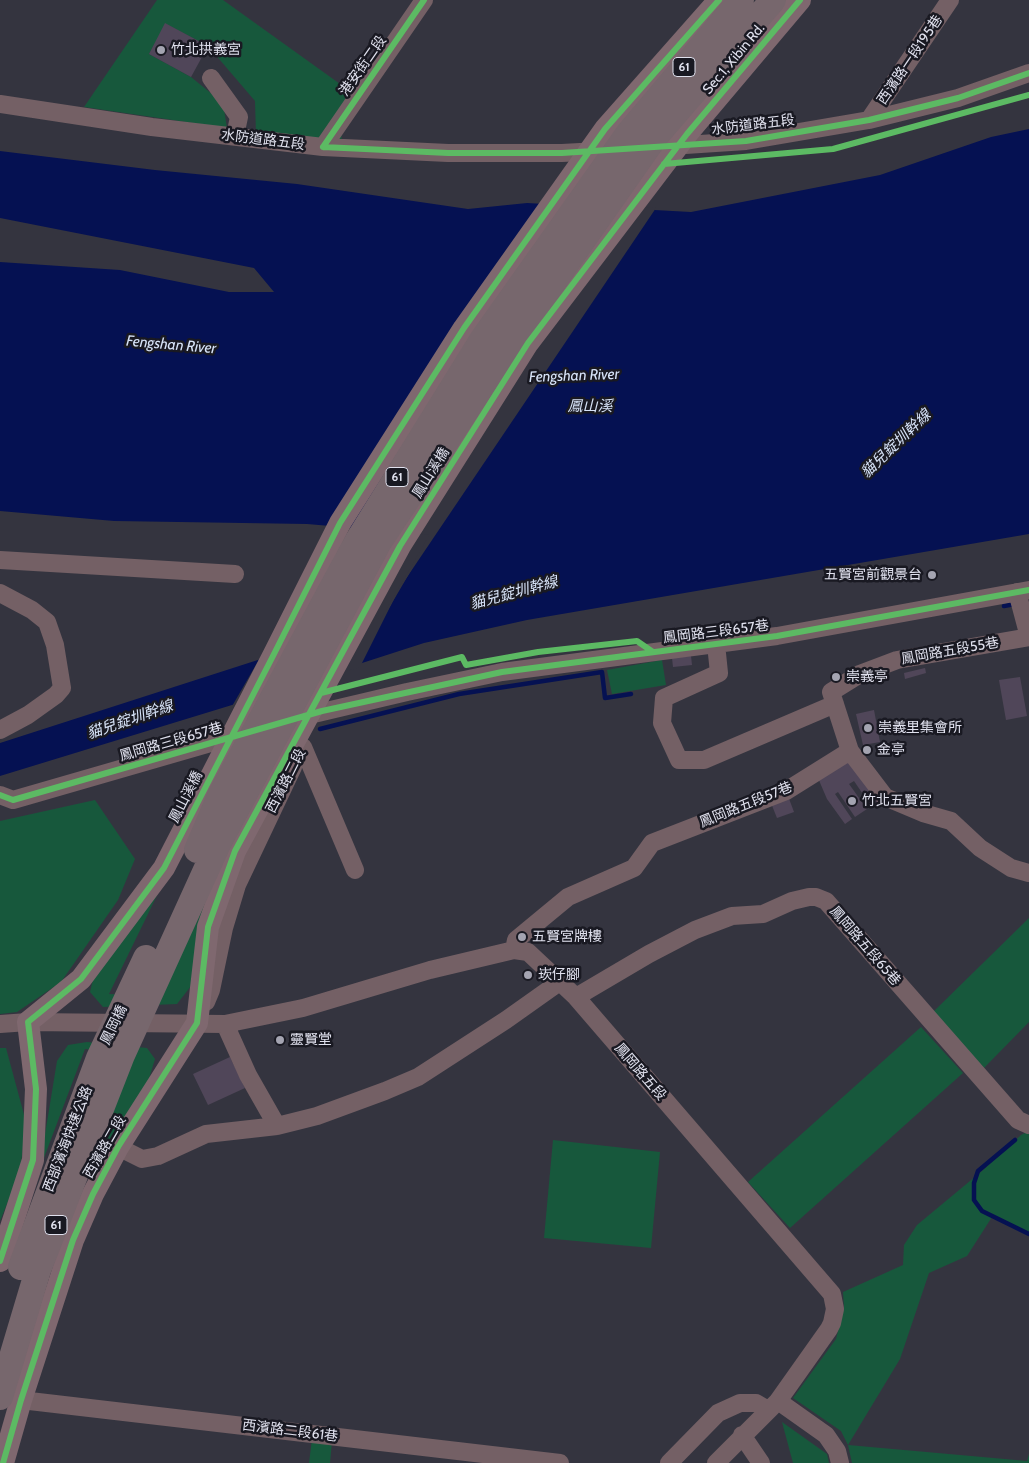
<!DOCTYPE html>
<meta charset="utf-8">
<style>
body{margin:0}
canvas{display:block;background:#34343f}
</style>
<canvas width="1029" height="1463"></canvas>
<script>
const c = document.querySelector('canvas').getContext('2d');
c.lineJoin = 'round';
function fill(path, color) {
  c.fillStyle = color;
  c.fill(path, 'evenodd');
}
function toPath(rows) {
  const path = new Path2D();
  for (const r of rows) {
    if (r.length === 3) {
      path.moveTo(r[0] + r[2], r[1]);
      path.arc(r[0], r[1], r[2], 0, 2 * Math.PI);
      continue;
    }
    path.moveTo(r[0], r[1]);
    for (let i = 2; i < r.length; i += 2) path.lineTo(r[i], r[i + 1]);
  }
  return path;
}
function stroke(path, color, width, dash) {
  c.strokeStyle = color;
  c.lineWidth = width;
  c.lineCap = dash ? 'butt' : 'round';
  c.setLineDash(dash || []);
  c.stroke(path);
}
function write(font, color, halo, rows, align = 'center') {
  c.font = font + ' Cabin,"Noto Sans TC",sans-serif';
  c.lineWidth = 5;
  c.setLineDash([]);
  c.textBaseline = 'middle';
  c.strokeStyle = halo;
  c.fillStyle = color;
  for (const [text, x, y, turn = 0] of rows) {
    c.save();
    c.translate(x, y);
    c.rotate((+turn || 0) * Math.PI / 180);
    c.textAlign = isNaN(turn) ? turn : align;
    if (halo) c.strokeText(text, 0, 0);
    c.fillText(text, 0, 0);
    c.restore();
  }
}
fill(toPath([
 [157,0,223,0,354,94,340,118,342,143,256,134,255,101,208,46,166,24,149,54,191,77,223,103,227,128,84,107],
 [662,660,666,685,612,694,607,670],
 [95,800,135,859,118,900,61,982,17,1012,0,1014,0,821],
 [220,871,191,986,177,1004,103,1007,90,992,94,975,165,879,109,994,162,996],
 [1029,918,1029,1022,984,1068,932,1013],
 [921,1027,963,1073,790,1228,748,1182],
 [87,1042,147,1048,155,1059,148,1082,89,1171,134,1054,85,1049,39,1171,57,1061,68,1045],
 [0,1048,6,1048,26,1122,20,1172,0,1221],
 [1029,1131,1029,1232,992,1217,967,1256,929,1273,900,1359,848,1445,1027,1461,1029,1454,1029,1463,852,1463,848,1445,841,1431,793,1398,836,1339,844,1307,843,1292,903,1265,904,1245,917,1225,982,1171,1021,1135],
 [553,1140,660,1152,651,1248,544,1238],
 [782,1422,827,1454,829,1463,793,1463],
 [312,1439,332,1441,330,1463,309,1463]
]), '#17583c');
fill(toPath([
 [1029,129,1029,534,527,620,424,643,232,705,0,776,0,743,382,620,433,533,377,530,307,524,114,521,0,511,0,262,120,270,229,292,274,292,254,268,0,218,0,151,155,170,297,184,468,209,527,203,691,212,880,175,991,137]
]), '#051152');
fill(toPath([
 [544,202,656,208,399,589,360,667,231,708,261,656,381,618,429,535,377,532]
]), '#34343f');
stroke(toPath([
 [1004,606,1015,604],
 [320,729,459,694,602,672,605,698,631,694],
 [1015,1140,978,1171,974,1183,974,1200,982,1211,1029,1234]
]), '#051152', 4.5);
fill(toPath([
 [165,23,208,46,191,77,149,54],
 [691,656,692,665,673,667,672,658],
 [925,668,926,673,905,679,904,673],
 [836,676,5],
 [1020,677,1027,716,1006,720,999,680],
 [874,710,880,742,863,745,856,714],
 [851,761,879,801,871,806,854,781,849,784,867,809,855,817,838,792,835,794,852,819,845,824,827,799,818,778],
 [788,796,794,812,777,818,771,803],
 [230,1057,245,1088,208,1105,193,1074]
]), '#504659');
stroke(toPath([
 [211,78,239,117,235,136],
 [0,104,152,127,323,147,448,153,562,153,599,151],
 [869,120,950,0],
 [670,146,746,141,869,120,958,98,1029,73],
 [323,147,424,0],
 [0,560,235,574],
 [1017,592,1029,637],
 [0,593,32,610,47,622,55,645,62,688,56,695,28,715,0,730],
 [1029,637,897,660,860,674,831,692,850,751,885,797,923,813,951,821,980,848,1011,868,1029,873],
 [716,644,719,673,664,698,662,723,679,760,704,760,835,704],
 [301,717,407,692,502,672,777,636,1029,590],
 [303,747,355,870],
 [0,795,13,800,238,735],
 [514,950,516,940,568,897,634,868,652,843,786,791,850,751],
 [576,997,649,954,695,930,732,916,763,914,792,901,809,897,816,897,826,901,1018,1120,1029,1125],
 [206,1002,211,990,224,928,237,885,293,767],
 [0,1024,28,1022,225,1024,303,1008,430,970,514,950,528,952,576,997,832,1294,835,1309,832,1323,829,1329,778,1401,716,1463],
 [225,1024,248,1075,277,1126],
 [118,1147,142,1159,158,1156,206,1134,277,1126,317,1116,385,1091,418,1077,506,1020,561,981],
 [21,1400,560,1463],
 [778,1401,826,1435,837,1451,840,1463],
 [742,1435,761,1463],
 [669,1463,718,1413,740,1403,756,1403,768,1410]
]), '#746065', 18);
stroke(toPath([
 [0,1261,33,1160,36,1089,28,1022,81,979,164,868,274,654,340,523,464,328,605,129,719,0],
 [3,1463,21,1400,73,1240,93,1194,118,1147,197,1023,208,927,235,851,400,546,528,343,687,134,800,0]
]), '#7f686f', 22);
stroke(toPath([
 [197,850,220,796,358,540,482,340,628,134,741,0],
 [21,1267,99,1058,146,958],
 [0,1397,38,1270,122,1055,217,846,379,542,508,347,655,137,773,0]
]), '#77676d', 26);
stroke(toPath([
 [323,147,448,153,562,153,746,141,869,120,958,98,1029,73],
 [323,147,424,0],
 [664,164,833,149,1029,95],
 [321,693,462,657,466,665,538,652,637,641,653,652],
 [0,795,13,800,322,711,502,672,777,636,1029,590],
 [0,1261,33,1160,36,1089,28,1022,81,979,164,868,274,654,340,523,464,328,605,129,719,0],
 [3,1463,21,1400,73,1240,93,1194,118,1147,197,1023,208,927,235,851,400,546,528,343,687,134,800,0]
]), '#5cba63', 6);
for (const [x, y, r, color] of [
 [161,50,5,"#a4a4b1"],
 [932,575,5,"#a4a4b1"],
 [836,677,5,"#a4a4b1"],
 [868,728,5,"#a4a4b1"],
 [867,750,5,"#a4a4b1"],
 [852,801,5,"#a4a4b1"],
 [522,937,5,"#a4a4b1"],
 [528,975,5,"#a4a4b1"],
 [280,1040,5,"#a4a4b1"]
]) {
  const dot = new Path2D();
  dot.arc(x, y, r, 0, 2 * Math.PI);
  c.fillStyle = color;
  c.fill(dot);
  stroke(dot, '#191922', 2);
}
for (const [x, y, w] of [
 [684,67,22],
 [397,477,22],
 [56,1225,22]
]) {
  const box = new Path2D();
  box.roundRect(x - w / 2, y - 9.5, w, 19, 4);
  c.fillStyle = '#191922';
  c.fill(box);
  stroke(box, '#e0e1ee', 1);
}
write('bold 12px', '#e0e1ee', null, [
 ["61",684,67],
 ["61",397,477],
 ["61",56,1225]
]);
write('14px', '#e0e1ee', '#191922', [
 ["竹北拱義宮",171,50],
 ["五賢宮前觀景台",922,575,"right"],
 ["崇義亭",846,677],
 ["崇義里集會所",878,728],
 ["金亭",877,750],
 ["竹北五賢宮",862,801],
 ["五賢宮牌樓",532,937],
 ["崁仔腳",538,975],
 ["靈賢堂",290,1040]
], 'left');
write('14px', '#e0e1ee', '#191922', [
 ["Sec.1, Xibin Rd.",734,59,-50],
 ["西濱路一段195巷",910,60,-56],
 ["港安街二段",363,66,-55],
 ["水防道路五段",753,125,-7],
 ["水防道路五段",263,140,7],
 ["鳳山溪橋",431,473,-58],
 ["鳳岡路三段657巷",716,632,-7],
 ["鳳岡路五段55巷",950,651,-10],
 ["鳳岡路三段657巷",171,742,-16],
 ["西濱路二段",286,781,-63],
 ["鳳山溪橋",186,797,-63],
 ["鳳岡路五段57巷",746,805,-22],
 ["鳳岡路五段65巷",865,946,49],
 ["鳳岡橋",114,1025,-64],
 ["鳳岡路五段",640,1072,49],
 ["西部濱海快速公路",68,1139,-69],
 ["西濱路二段",105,1147,-60],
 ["西濱路二段61巷",290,1431,7]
]);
write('italic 15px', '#d7e3f8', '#191922', [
 ["Fengshan River",171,345,5],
 ["Fengshan River",574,376,-2],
 ["鳳山溪",590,407],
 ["貓兒錠圳幹線",896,444,-44],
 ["貓兒錠圳幹線",514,593,-15],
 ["貓兒錠圳幹線",130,720,-19]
]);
</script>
